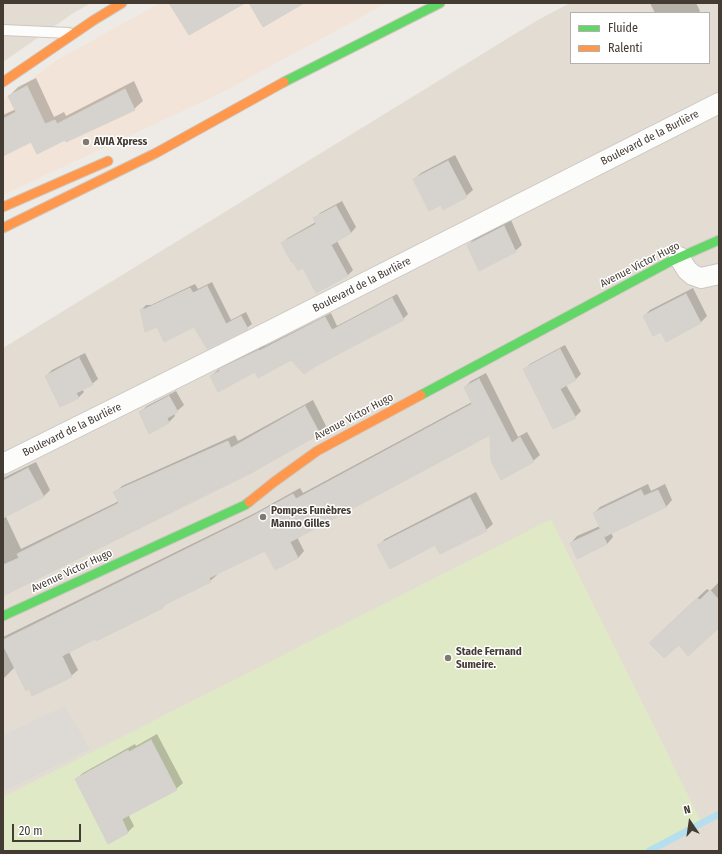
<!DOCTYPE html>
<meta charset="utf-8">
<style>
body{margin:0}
#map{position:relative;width:722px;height:854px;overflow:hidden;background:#eeebe6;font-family:"Fira Sans Condensed",sans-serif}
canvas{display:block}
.frame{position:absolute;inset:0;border:4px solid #443b33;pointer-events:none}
.legend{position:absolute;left:570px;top:12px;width:140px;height:52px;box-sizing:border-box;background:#fff;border:1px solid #b4b1ad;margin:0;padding:5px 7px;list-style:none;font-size:12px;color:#443b33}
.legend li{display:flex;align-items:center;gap:8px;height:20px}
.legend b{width:20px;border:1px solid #b4b1ad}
.north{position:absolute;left:670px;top:802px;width:40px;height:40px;-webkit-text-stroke:3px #fff;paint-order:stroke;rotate:347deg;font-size:11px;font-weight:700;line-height:16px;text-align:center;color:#443b33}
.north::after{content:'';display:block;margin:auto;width:14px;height:18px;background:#443b33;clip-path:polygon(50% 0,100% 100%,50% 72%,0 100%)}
.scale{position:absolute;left:12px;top:824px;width:69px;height:18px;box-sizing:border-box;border:2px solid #443b33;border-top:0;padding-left:5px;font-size:12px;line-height:14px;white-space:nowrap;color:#443b33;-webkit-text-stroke:3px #fff;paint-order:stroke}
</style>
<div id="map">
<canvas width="722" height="854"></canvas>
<div class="frame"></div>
<ul class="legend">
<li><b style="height:5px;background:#63d668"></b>Fluide</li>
<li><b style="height:5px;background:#ff974d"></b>Ralenti</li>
</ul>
<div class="north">N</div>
<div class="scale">20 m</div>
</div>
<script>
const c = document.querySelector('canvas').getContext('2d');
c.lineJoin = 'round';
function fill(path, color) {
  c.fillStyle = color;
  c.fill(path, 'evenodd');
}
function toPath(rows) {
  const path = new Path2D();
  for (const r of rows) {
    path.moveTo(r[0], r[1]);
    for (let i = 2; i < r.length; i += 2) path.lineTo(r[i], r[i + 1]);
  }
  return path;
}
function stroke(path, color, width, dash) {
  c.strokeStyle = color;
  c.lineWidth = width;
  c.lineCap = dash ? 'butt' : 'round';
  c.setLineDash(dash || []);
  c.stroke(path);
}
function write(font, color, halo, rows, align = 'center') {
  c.font = font + ' "Fira Sans Condensed",sans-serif';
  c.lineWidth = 3;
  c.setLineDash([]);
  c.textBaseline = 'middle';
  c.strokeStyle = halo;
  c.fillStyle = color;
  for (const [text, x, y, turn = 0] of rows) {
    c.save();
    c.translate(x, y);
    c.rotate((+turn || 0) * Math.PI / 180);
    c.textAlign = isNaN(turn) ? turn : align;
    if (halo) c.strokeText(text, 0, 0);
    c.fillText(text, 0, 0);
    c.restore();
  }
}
fill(toPath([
 [3,3,91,3,72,14,3,62],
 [570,3,719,3,719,851,3,851,3,348,536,21],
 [571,13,709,13,709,63,571,63]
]), '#e3dcd3');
fill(toPath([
 [160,3,387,3,221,93,3,195,3,100,57,60]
]), '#f2e4d8');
fill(toPath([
 [551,519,703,825,651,851,3,851,3,797]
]), '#e0e9c5');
fill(toPath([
 [65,706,90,749,3,792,3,735]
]), '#dddad6');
fill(toPath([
 [650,3,696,3,700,11,698,13,655,13],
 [36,78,54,117,64,112,66,116,134,81,143,101,134,109,66,139,31,141,3,155,3,115,16,109,9,96,18,87],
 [455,155,473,190,466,196,441,204,414,179,421,173],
 [342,201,356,227,351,233,337,241,353,270,348,275,317,291,304,267,282,243,288,238,316,222,315,219,320,213],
 [511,220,522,245,515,251,468,245,474,239],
 [212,282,231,320,246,312,252,324,247,328,194,326,158,326,141,310,146,305,151,305,195,284,198,289],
 [693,288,707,316,701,322,666,340,661,331,644,316,650,310],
 [397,294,408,314,403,319,255,371,211,376,225,364,264,345,265,346,331,313,337,326],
 [565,345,581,374,575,380,566,385,581,411,575,417,525,369,530,364],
 [85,353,98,379,92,384,82,389,84,392,78,398,46,376,52,370],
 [486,373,518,437,527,432,540,455,533,461,491,434,297,537,304,551,298,558,275,568,266,550,216,573,217,575,210,581,167,603,162,607,96,638,69,652,78,670,71,676,29,688,15,667,3,679,3,637,257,512,300,488,303,493,472,402,465,387,471,381],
 [176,391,184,405,177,411,174,413,175,416,169,422,140,412,147,406],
 [313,400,326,426,319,433,3,595,3,478,36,462,50,490,43,497,5,515,21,549,119,501,115,493,122,486,235,435,238,441],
 [648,484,651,491,665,484,672,500,666,507,611,532,613,537,607,544,578,558,571,543,577,536,600,526,594,513,600,507],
 [476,492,493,524,486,530,436,544,379,545,385,539],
 [719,582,719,626,679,644,660,633,707,589,710,591],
 [157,734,183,783,176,789,128,814,134,826,128,832,109,843,76,779,83,773,135,744,136,746]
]), '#0003');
stroke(toPath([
 [649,851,719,814]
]), '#b5dfee', 7);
const building = toPath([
 [169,3,245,3,189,35,169,3],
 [249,3,304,3,263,27,249,3],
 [27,86,45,124,55,120,57,124,125,89,135,110,66,142,65,140,37,154,31,142,3,156,3,119,16,112,8,96,27,86],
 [448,161,467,197,443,210,441,205,429,211,413,179,448,161],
 [336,206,351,233,331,245,348,276,316,293,303,268,298,271,293,262,292,263,281,243,316,224,313,218,336,206],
 [504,226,516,252,479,271,467,245,504,226],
 [207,286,226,324,241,316,248,329,207,349,194,327,164,342,157,327,145,332,140,309,145,309,190,288,193,293,207,286],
 [686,294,701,323,666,342,661,332,653,336,643,316,686,294],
 [392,298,404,320,365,340,316,366,304,374,291,360,258,378,255,372,218,392,210,376,220,371,219,369,259,350,259,351,325,317,332,330,392,298],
 [560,349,576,380,560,389,576,418,553,429,523,369,560,349],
 [79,358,93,385,76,393,79,398,60,407,45,376,79,358],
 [479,379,512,443,520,437,534,462,501,480,491,461,490,435,290,542,298,558,275,570,265,551,209,578,211,582,162,606,163,608,96,641,95,639,62,656,72,677,32,696,29,689,26,691,3,645,3,640,249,518,293,494,296,499,472,404,464,387,479,379],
 [169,396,178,412,167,418,169,423,149,434,139,412,169,396],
 [305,406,320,434,253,472,3,596,3,565,19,558,17,554,119,503,113,492,228,441,231,448,305,406],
 [28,468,44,497,3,518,3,481,28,468],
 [641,490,644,496,658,490,666,507,604,537,593,513,641,490],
 [470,498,487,531,440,554,435,545,390,569,377,545,470,498],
 [600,529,607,544,577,559,570,543,600,529],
 [710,590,719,600,719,628,688,656,679,645,664,658,649,643,697,598,700,600,710,590],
 [151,740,177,790,122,819,128,833,108,844,75,779,128,750,129,752,151,740]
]);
fill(building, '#d6d2cd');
stroke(building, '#d6d2cc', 1);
const lane = toPath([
 [3,30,69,33]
]);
const street = toPath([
 [679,257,687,270,693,275,701,278,719,274],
 [3,464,272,330,719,103]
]);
const fast = toPath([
 [284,82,440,3],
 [421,395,669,262,719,240],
 [3,616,245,505,249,502]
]);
const slow = toPath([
 [3,82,94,20,122,3],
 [3,207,108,161],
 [3,228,156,153,284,82],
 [249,502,274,482,317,451,421,395]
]);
stroke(lane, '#cbc7c2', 12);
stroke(street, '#cbc7c2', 22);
stroke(fast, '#cec7bd', 11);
stroke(slow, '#cec7bd', 11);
stroke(lane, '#fcfcfb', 10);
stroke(street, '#fcfcfb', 20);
stroke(fast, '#63d668', 9);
stroke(slow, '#ff974d', 9);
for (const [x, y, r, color] of [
 [86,142,4,"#807972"],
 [263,517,4,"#807972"],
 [448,658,4,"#807972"]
]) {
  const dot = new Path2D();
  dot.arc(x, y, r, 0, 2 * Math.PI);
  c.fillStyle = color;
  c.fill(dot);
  stroke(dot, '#fff', 1.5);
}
write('11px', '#443b33', '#fff', [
 ["Boulevard de la Burlière",650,138,-27],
 ["Avenue Victor Hugo",640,265,-27],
 ["Boulevard de la Burlière",362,285,-27],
 ["Avenue Victor Hugo",354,417,-28],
 ["Boulevard de la Burlière",72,430,-26],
 ["Avenue Victor Hugo",72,571,-25]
]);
write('bold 11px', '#443b33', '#fff', [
 ["AVIA Xpress",94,142],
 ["Pompes Funèbres",271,511],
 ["Manno Gilles",271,524],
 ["Stade Fernand",456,652],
 ["Sumeire.",456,665]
], 'left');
</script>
